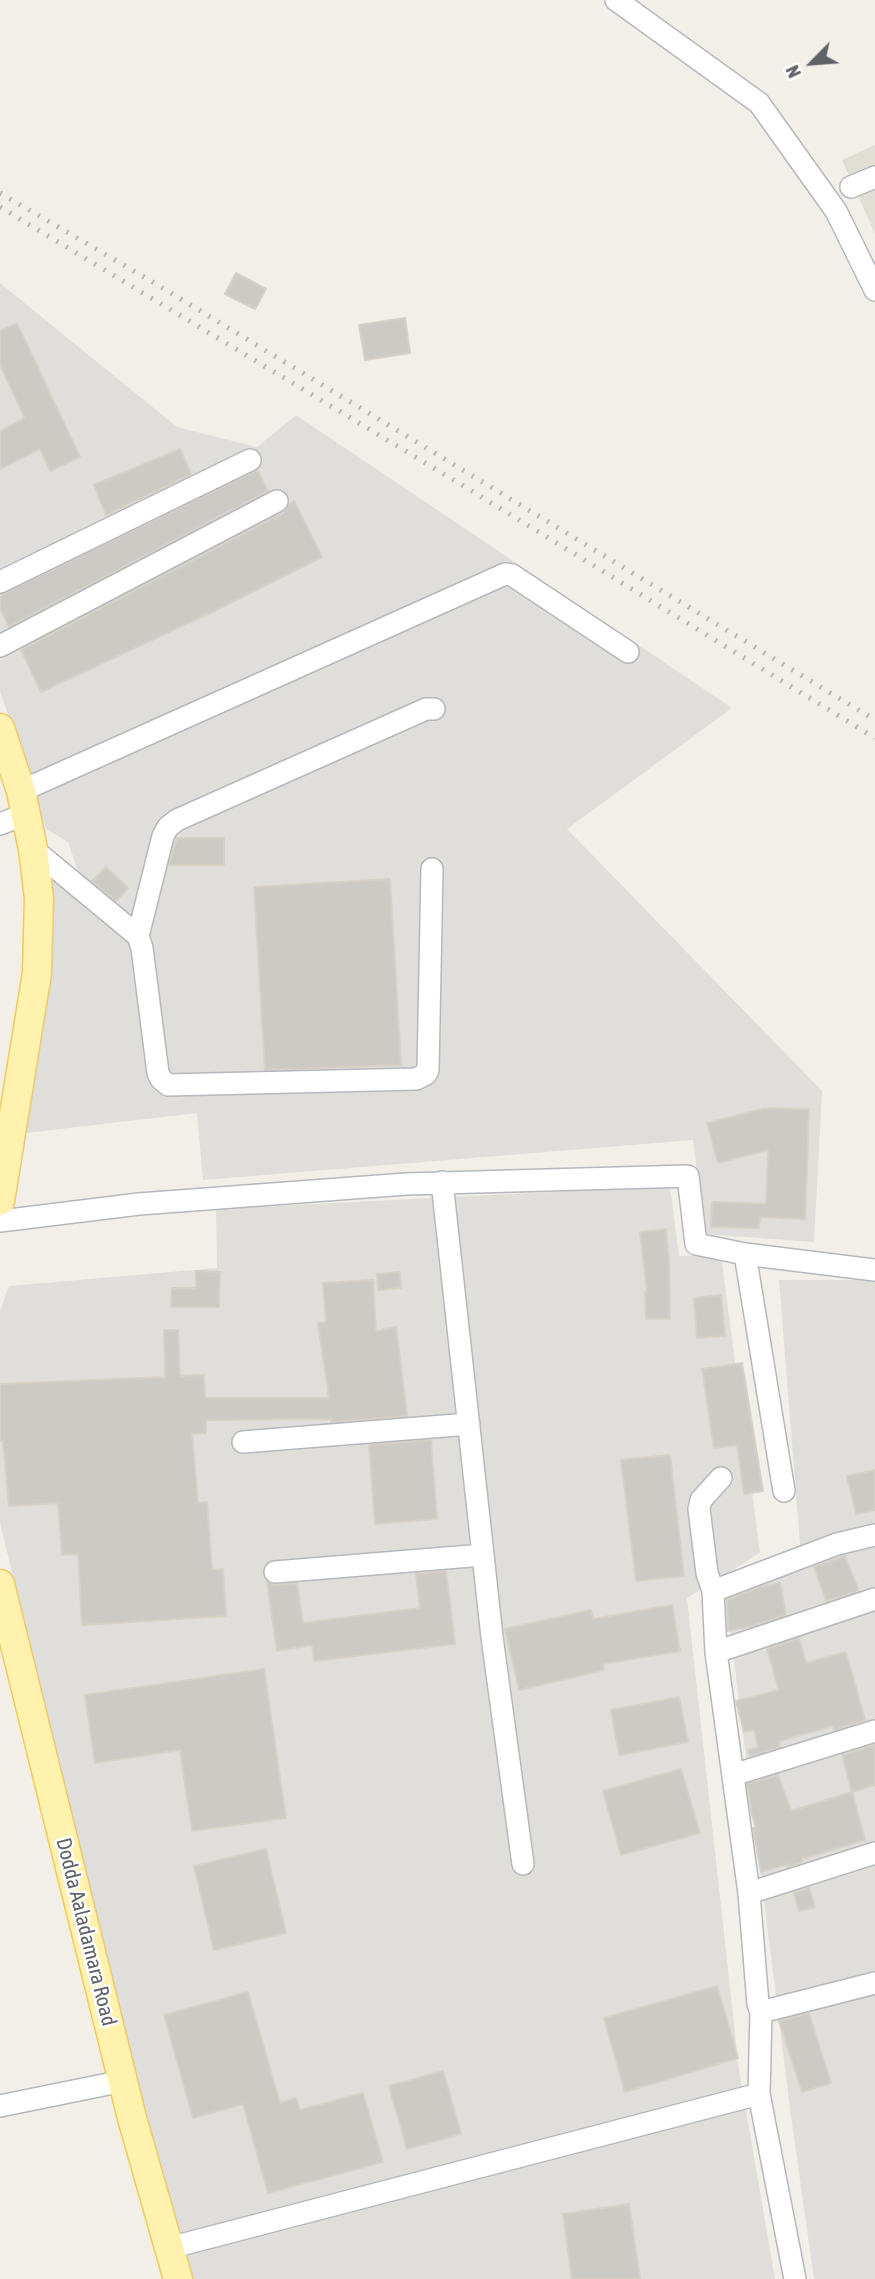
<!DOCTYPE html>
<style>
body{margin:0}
#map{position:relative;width:875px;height:2279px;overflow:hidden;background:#f1efe8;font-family:"Asap Condensed",sans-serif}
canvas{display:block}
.north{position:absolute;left:777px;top:28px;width:70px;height:70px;-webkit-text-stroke:5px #fff;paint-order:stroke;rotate:245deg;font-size:19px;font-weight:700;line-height:28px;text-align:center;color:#5f6368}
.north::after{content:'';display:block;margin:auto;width:24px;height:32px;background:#5f6368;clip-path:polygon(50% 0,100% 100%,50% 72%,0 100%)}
</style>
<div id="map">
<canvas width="875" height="2279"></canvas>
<div class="north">N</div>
</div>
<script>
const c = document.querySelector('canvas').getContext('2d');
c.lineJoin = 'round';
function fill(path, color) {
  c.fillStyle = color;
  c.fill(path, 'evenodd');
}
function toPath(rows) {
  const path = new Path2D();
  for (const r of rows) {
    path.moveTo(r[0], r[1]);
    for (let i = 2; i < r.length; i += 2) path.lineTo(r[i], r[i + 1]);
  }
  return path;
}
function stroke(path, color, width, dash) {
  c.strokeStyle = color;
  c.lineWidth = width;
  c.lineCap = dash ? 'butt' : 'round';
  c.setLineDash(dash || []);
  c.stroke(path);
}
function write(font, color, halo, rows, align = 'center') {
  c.font = font + ' "Asap Condensed",sans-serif';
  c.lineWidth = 5;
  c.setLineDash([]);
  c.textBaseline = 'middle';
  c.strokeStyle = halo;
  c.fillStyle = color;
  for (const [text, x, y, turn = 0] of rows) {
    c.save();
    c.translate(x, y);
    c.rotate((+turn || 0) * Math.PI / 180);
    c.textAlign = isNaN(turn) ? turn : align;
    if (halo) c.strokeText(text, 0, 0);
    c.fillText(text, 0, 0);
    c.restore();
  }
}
fill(toPath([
 [0,283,177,427,257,447,296,415,732,708,567,829,822,1091,814,1242,705,1234,693,1140,203,1180,197,1113,26,1133,52,880,78,871,68,842,46,829,0,691],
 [670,1186,679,1256,721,1255,760,1553,687,1598,739,2070,775,2279,190,2279,152,2140,0,1523,0,1311,9,1286,217,1268,216,1209],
 [779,1280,875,1280,875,2279,814,2279,791,2116,726,1597,801,1556]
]), '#e0deda');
fill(toPath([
 [875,145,875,234,842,160]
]), '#e1ded6');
const building = toPath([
 [236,273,266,289,255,309,225,294,236,273],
 [405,318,410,353,365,360,359,325,405,318],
 [17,323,80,457,50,471,40,449,0,469,0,431,25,418,0,365,0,331,17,323],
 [180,449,191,474,106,515,94,485,180,449],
 [257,470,268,491,9,627,0,608,0,595,257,470],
 [294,501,322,557,214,611,41,692,21,650,283,513,290,504,294,501],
 [177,838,224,838,224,865,169,865,177,838],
 [106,867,128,888,116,901,92,881,106,867],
 [390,879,401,1065,265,1070,254,887,390,879],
 [766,1108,809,1109,805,1219,760,1217,759,1228,711,1227,712,1202,766,1204,768,1150,718,1163,707,1123,766,1108],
 [666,1229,669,1260,670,1319,646,1319,645,1292,647,1292,640,1232,666,1229],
 [196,1271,220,1272,219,1307,171,1307,172,1288,196,1288,196,1271],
 [400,1272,401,1288,378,1290,377,1274,400,1272],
 [373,1280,376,1331,396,1327,407,1416,331,1422,331,1419,206,1420,206,1433,192,1434,198,1503,207,1502,212,1570,223,1569,226,1616,82,1625,78,1554,62,1555,58,1503,9,1506,3,1441,0,1441,0,1384,165,1377,164,1330,178,1330,180,1376,204,1375,205,1398,329,1398,318,1323,326,1322,323,1283,373,1280],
 [721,1295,725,1336,697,1338,694,1298,721,1295],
 [742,1363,763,1491,744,1494,737,1445,714,1448,702,1369,742,1363],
 [431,1440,437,1519,375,1524,369,1445,431,1440],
 [670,1455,684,1576,636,1581,621,1460,670,1455],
 [875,1470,875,1510,856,1514,847,1476,875,1470],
 [845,1556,859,1591,826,1601,814,1567,845,1556],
 [446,1571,455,1644,314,1661,312,1645,277,1651,267,1582,275,1585,297,1583,303,1623,420,1608,416,1574,446,1571],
 [780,1583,786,1615,749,1627,728,1631,727,1600,761,1587,780,1583],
 [672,1605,680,1651,603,1664,604,1670,519,1690,505,1629,591,1610,593,1619,672,1605],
 [799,1638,806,1663,846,1652,865,1720,834,1730,833,1726,779,1741,780,1747,750,1756,748,1750,758,1747,754,1730,744,1732,736,1701,779,1690,767,1649,799,1638],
 [264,1669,286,1818,192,1831,180,1750,95,1763,85,1695,264,1669],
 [679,1697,688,1742,619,1755,611,1710,679,1697],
 [875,1745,875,1785,852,1792,842,1755,875,1745],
 [681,1769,700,1833,621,1855,603,1791,681,1769],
 [778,1775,791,1811,852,1792,865,1840,802,1859,802,1862,787,1867,787,1864,761,1872,753,1828,756,1827,752,1815,747,1784,778,1775],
 [266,1849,286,1933,214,1950,194,1866,266,1849],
 [809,1888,815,1907,799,1911,794,1893,809,1888],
 [717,1986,738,2058,625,2092,604,2018,717,1986],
 [248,1992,280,2103,296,2098,300,2110,363,2093,383,2162,268,2193,243,2104,193,2118,164,2015,248,1992],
 [809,2013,831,2083,802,2092,779,2021,809,2013],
 [443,2071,461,2134,407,2149,389,2086,443,2071],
 [629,2204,640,2279,572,2279,563,2214,629,2204]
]);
fill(building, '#cccac5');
stroke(building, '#d6d1c6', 2);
const minor = toPath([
 [616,0,759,103,836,211,875,290],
 [851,187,875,177],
 [0,582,250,460],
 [0,646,277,501],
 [21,791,505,574,512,575,628,652],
 [0,824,26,814],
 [33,849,138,936,142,948,158,1073,161,1079,168,1085,416,1079,426,1074,428,1070,432,869],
 [138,936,163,836,168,827,177,820,426,709,434,709],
 [442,1182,492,1637,523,1864],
 [0,1221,139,1204,406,1184,688,1176,696,1244,745,1254,875,1270],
 [745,1254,784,1491],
 [243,1442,469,1424],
 [275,1572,483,1555],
 [713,1591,707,1573,699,1509,701,1500,721,1478],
 [716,1652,875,1599],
 [733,1775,875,1731],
 [749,1893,875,1853],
 [761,2012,875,1983],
 [0,2106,123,2081],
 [169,2248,759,2094],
 [795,2279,759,2094,761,2012,758,2004,749,1893,716,1652,713,1591,837,1544,875,1535]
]);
const major = toPath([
 [0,728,21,791,33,849,39,898,37,973,0,1201],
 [0,1584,132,2118,178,2279]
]);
stroke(minor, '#b5b8bc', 24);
stroke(major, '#f2c960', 31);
stroke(minor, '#fff', 21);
stroke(major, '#fff2af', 28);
stroke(toPath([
 [0,193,151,281,875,720],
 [0,207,462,485,875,738]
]), '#b6b7b8', 5, [2, 9]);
write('21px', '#5f6368', '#fff', [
 ["Dodda Aaladamara Road",86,1932,76]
]);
</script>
